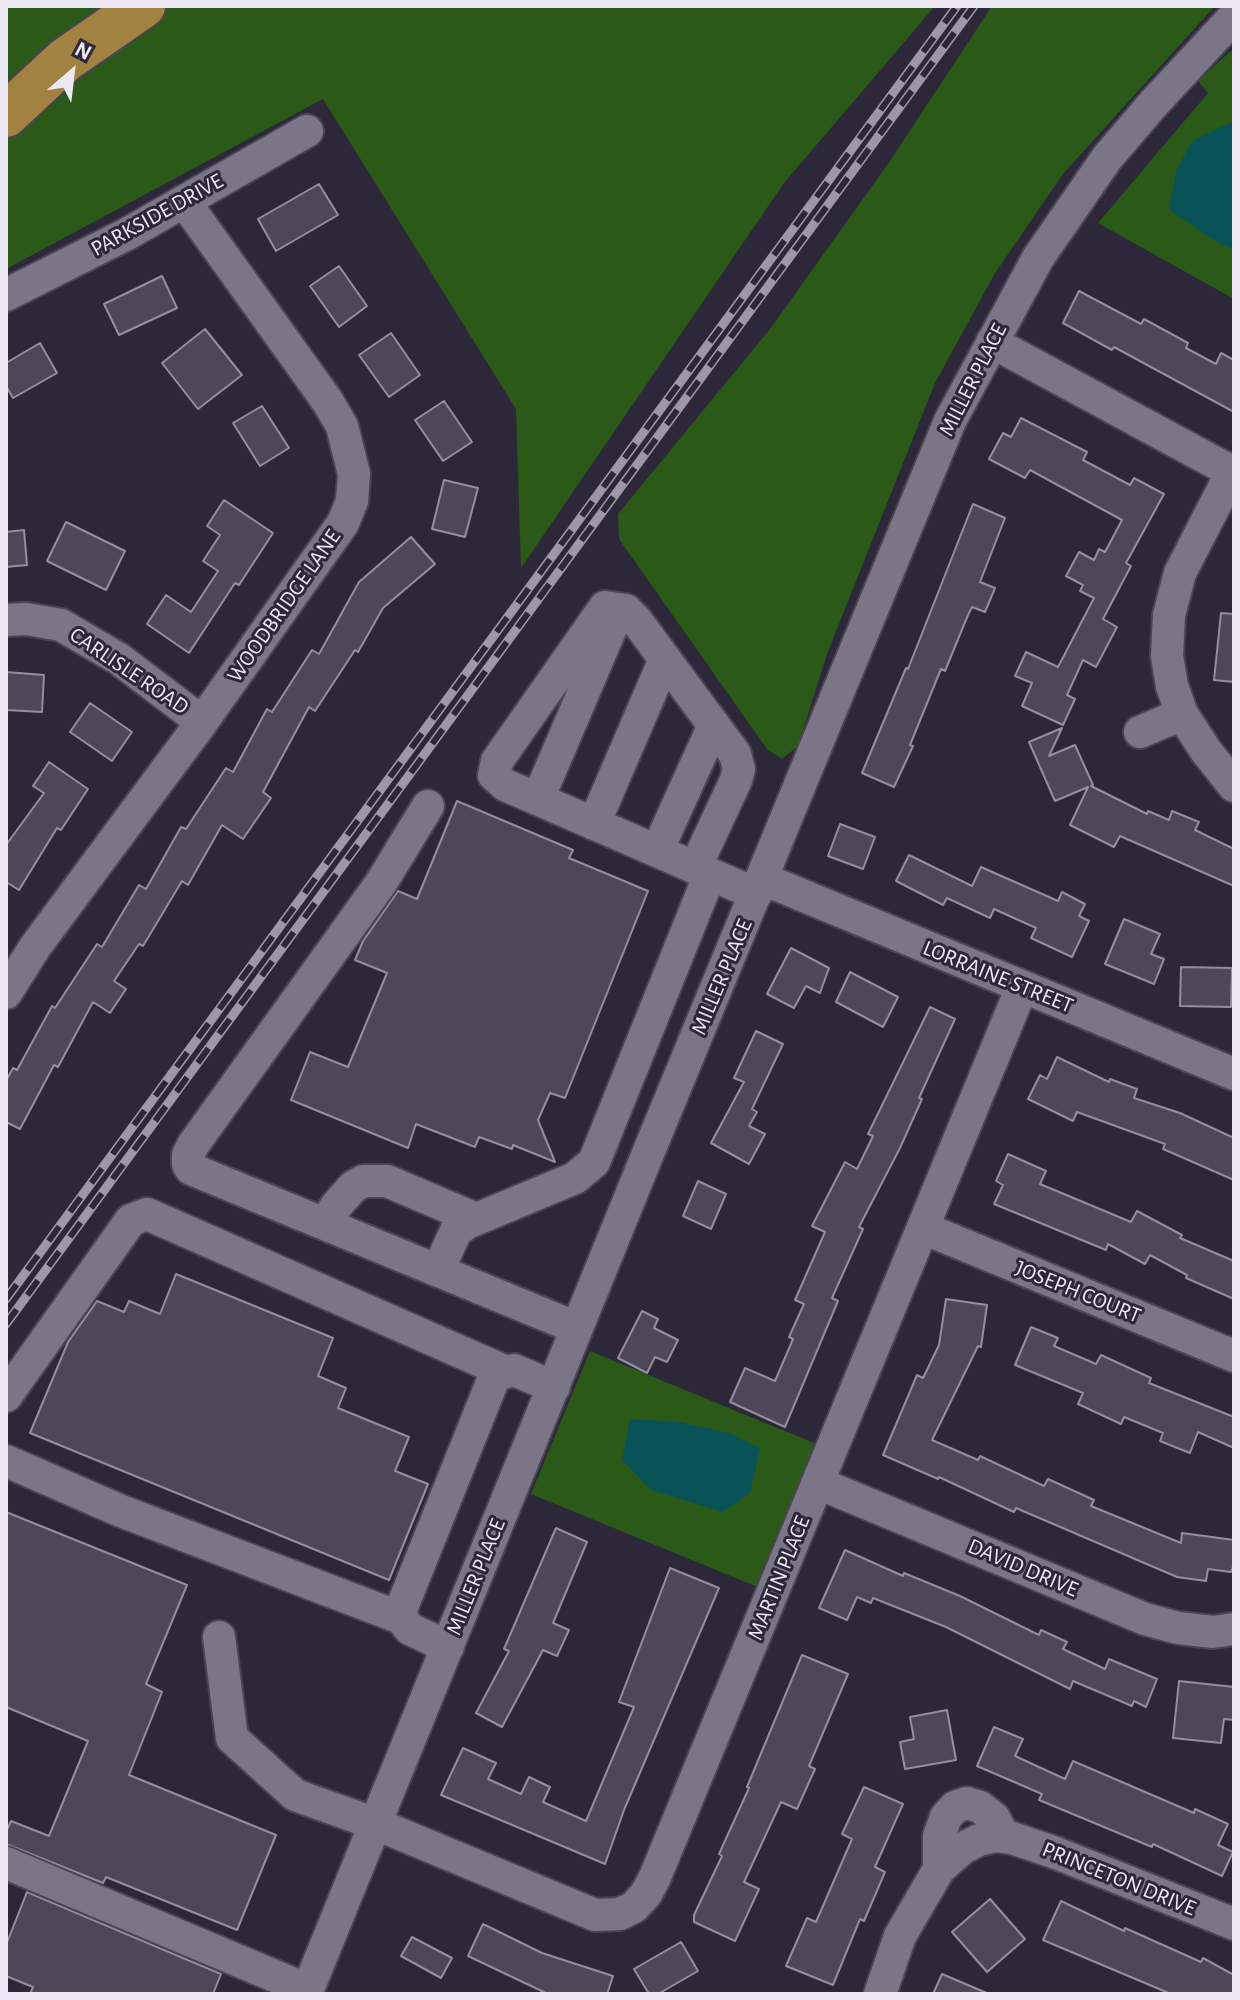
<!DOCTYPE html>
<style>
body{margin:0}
#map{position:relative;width:1240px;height:2000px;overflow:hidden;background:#2d2839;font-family:"Alegreya Sans",sans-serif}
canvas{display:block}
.frame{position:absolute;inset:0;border:8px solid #ede9f4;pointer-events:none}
.north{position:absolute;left:32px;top:32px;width:80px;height:80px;-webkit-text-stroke:6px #2d2839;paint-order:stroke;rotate:28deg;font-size:22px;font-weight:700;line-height:32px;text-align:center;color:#ede9f4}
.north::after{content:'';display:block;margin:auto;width:28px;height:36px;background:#ede9f4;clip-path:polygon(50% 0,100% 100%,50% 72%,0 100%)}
</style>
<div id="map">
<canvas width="1240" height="2000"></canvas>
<div class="frame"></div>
<div class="north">N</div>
</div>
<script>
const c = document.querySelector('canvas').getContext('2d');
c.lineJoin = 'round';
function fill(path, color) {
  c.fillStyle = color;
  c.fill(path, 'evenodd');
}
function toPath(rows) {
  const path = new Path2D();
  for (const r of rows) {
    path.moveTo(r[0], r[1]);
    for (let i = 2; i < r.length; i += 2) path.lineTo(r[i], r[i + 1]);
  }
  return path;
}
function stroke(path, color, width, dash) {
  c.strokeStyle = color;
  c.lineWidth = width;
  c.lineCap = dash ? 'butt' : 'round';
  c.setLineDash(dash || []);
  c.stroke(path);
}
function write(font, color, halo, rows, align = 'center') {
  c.font = font + ' "Alegreya Sans",sans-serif';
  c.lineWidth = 6;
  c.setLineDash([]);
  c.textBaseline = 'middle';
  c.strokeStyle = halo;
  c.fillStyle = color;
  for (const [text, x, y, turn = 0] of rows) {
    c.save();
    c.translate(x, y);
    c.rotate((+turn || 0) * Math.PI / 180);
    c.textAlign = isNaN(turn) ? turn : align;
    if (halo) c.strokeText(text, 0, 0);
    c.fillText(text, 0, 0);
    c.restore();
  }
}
fill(toPath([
 [6,6,117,6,6,93],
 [168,6,935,6,784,183,521,568,516,409,323,99,6,269,6,133,90,53],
 [992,6,1214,7,1063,174,995,273,935,383,827,654,798,746,782,759,767,749,619,539,618,514,770,329,890,161],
 [1234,48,1234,299,1098,223,1208,93,1198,81],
 [590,1351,819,1445,760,1588,531,1494]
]), '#2b5918');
fill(toPath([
 [1234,121,1234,250,1213,240,1169,209,1176,171,1192,141],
 [630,1419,679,1422,729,1433,760,1448,750,1493,723,1512,651,1490,622,1460]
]), '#095358');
const building = toPath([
 [319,184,338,215,276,251,258,219,319,184],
 [339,266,367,306,339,327,310,286,339,266],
 [162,276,177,308,119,335,104,304,162,276],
 [1079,291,1141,324,1144,319,1188,343,1186,348,1216,364,1221,353,1234,360,1234,412,1114,347,1112,350,1063,323,1079,291],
 [205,329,242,375,198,409,162,363,205,329],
 [391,333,420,375,389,397,359,355,391,333],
 [40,343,57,373,13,398,6,386,6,363,40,343],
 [444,401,472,442,443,461,415,420,444,401],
 [262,406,289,448,260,466,233,423,262,406],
 [1021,418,1087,452,1083,460,1130,485,1134,478,1164,494,1126,563,1131,566,1103,619,1117,627,1096,667,1083,660,1067,695,1075,699,1063,725,1022,706,1032,683,1015,676,1026,652,1058,667,1094,598,1080,591,1083,585,1066,576,1079,552,1094,560,1099,549,1105,552,1122,520,1030,470,1025,478,989,459,1003,433,1011,437,1021,418],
 [444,480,478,488,465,537,432,529,444,480],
 [224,500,273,533,239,585,235,583,189,653,147,624,166,595,191,612,218,571,203,561,220,535,207,526,224,500],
 [973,504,1005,518,980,582,995,588,985,612,972,607,968,615,945,671,941,669,910,745,913,746,894,787,862,773,906,668,908,669,973,504],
 [66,522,125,551,106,590,47,561,66,522],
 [24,530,27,565,6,567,6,532,24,530],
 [411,537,435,564,383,608,358,652,355,650,315,711,309,707,263,792,271,798,243,839,222,825,188,885,182,881,143,946,139,944,114,981,126,989,110,1013,93,1002,58,1067,54,1065,20,1129,6,1122,6,1081,13,1068,17,1070,52,1006,55,1008,97,944,102,947,139,885,146,889,181,827,186,829,226,768,233,772,267,709,272,712,312,650,319,654,359,582,411,537],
 [1221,613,1234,614,1234,682,1214,680,1221,613],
 [6,672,44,675,42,712,6,710,6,672],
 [90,703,132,732,112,761,70,732,90,703],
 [1062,728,1049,756,1075,745,1093,785,1091,786,1147,814,1148,811,1169,820,1172,811,1199,822,1195,830,1234,849,1234,886,1120,836,1114,847,1070,825,1088,787,1055,801,1029,742,1062,728],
 [49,762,88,789,61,830,57,828,19,890,6,882,6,845,44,793,33,786,49,762],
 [457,801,573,850,569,858,648,891,565,1098,550,1093,538,1120,555,1162,513,1145,512,1149,479,1137,475,1147,416,1124,408,1148,291,1100,310,1052,348,1067,387,973,355,960,363,941,398,891,417,899,457,801],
 [840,824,875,837,863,869,828,856,840,824],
 [909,855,972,886,981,867,1058,901,1062,892,1085,904,1079,916,1089,921,1072,957,1031,938,1036,928,994,909,990,918,947,898,943,905,896,881,909,855],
 [1124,919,1160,934,1151,954,1164,959,1154,984,1105,964,1124,919],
 [791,948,829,968,820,993,806,986,794,1008,767,994,791,948],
 [1181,967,1232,968,1231,1007,1180,1006,1181,967],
 [850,972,898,997,883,1027,836,1002,850,972],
 [930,1007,955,1019,919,1098,922,1099,900,1148,859,1227,863,1229,832,1298,838,1301,785,1427,730,1402,745,1368,775,1381,793,1339,789,1337,804,1304,795,1300,825,1232,812,1226,845,1162,857,1169,873,1136,868,1134,930,1007],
 [756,1031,783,1044,752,1109,757,1112,749,1126,765,1134,749,1164,711,1143,744,1082,734,1078,756,1031],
 [1057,1057,1109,1082,1110,1079,1137,1089,1134,1098,1180,1113,1234,1138,1234,1180,1163,1149,1165,1144,1077,1112,1073,1121,1028,1099,1040,1075,1047,1079,1057,1057],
 [1008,1154,1046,1171,1040,1184,1131,1222,1137,1211,1182,1235,1180,1238,1234,1261,1234,1299,1186,1278,1187,1275,1150,1255,1145,1264,1108,1244,1106,1250,994,1204,1003,1185,996,1181,1008,1154],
 [698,1181,726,1194,711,1229,683,1216,698,1181],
 [176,1274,333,1338,318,1376,346,1388,338,1408,409,1437,395,1471,428,1484,389,1580,30,1433,68,1342,97,1301,124,1312,129,1301,160,1314,176,1274],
 [946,1299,987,1305,981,1347,978,1346,932,1440,978,1460,980,1456,1044,1486,1048,1479,1094,1500,1091,1506,1181,1543,1182,1533,1234,1540,1234,1564,1231,1572,1208,1569,1206,1581,1177,1577,1016,1508,1014,1512,939,1477,938,1479,883,1455,917,1375,923,1378,939,1345,946,1299],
 [642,1311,658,1319,654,1328,678,1340,667,1362,655,1357,647,1373,618,1358,642,1311],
 [1031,1327,1058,1338,1054,1346,1096,1364,1101,1355,1151,1378,1149,1383,1234,1417,1234,1448,1198,1432,1190,1453,1160,1441,1163,1433,1124,1417,1121,1424,1078,1404,1083,1393,1015,1365,1031,1327],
 [6,1512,187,1585,146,1684,162,1692,129,1775,276,1835,237,1930,106,1877,103,1883,6,1844,6,1832,11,1821,49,1836,88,1741,6,1707,6,1512],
 [556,1528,587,1542,553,1623,569,1630,557,1656,543,1650,502,1727,476,1713,509,1651,504,1649,556,1528],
 [845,1550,903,1576,904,1573,960,1596,1039,1635,1041,1630,1067,1642,1063,1649,1105,1669,1109,1659,1157,1679,1146,1707,1134,1701,1132,1706,1073,1681,1070,1689,946,1627,873,1598,871,1603,857,1597,847,1620,819,1608,845,1550],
 [670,1568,719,1588,624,1810,605,1864,441,1795,463,1748,496,1763,488,1779,521,1794,529,1777,550,1787,543,1802,586,1821,634,1707,619,1702,670,1568],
 [802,1655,848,1674,809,1766,815,1769,797,1809,781,1802,744,1882,759,1889,735,1941,694,1922,694,1915,722,1856,719,1854,749,1788,747,1787,802,1655],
 [1179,1681,1234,1687,1234,1720,1224,1719,1221,1743,1173,1738,1179,1681],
 [947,1710,956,1760,905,1769,900,1742,914,1739,910,1717,947,1710],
 [994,1727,1023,1739,1015,1756,1065,1779,1073,1761,1194,1813,1195,1809,1228,1824,1218,1845,1233,1852,1222,1876,1153,1844,1152,1847,1039,1800,1042,1794,977,1766,994,1727],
 [864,1787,903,1804,875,1867,885,1872,864,1921,860,1919,833,1985,786,1966,807,1918,816,1922,852,1839,842,1834,864,1787],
 [27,1892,221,1974,213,1994,30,1994,33,1987,6,1976,6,1945,27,1892],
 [990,1899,1025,1939,987,1972,952,1932,990,1899],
 [1061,1901,1124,1931,1125,1928,1201,1962,1203,1958,1234,1975,1234,1994,1171,1994,1043,1940,1061,1901],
 [483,1924,542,1953,613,1976,607,1994,548,1994,468,1956,483,1924],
 [412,1937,452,1958,441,1978,401,1956,412,1937],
 [681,1942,698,1971,658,1994,649,1994,634,1969,681,1942],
 [942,1974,989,1994,933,1994,942,1974]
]);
fill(building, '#4d4759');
stroke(building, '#948ea3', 2);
const minor = toPath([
 [6,295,127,234,307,131],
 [992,342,1234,473],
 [1232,472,1180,573,1169,615,1167,656,1172,686,1182,714,1206,751,1234,786],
 [6,620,26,619,61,625,119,659,202,722],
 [1140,732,1182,714],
 [538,799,617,614],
 [428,806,381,883,193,1145,188,1155,188,1164,191,1169,577,1328],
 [594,824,665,659],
 [657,851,714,725],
 [695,868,736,780,739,769,735,754,636,620,626,610,605,607,497,761,494,775,505,785,710,874,756,894],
 [763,879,1234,1074],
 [6,993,35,947,202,722,343,523,352,501,354,474,342,426,328,402,184,201],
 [325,1224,336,1206,353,1187,363,1181,387,1181,476,1219],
 [923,1228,1234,1356],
 [438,1270,456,1231,467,1223,575,1178,594,1162,710,874],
 [6,1396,131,1220,147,1214,504,1371],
 [6,1461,121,1511,401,1618],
 [818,1483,1145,1619,1178,1628,1213,1632,1234,1629],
 [219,1637,232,1738,295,1795,376,1824,595,1915,620,1914,634,1907,646,1894,655,1877,1022,987],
 [448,1647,410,1629,401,1618,402,1607,495,1375,514,1370,554,1387],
 [6,1863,308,1990],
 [939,1869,939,1836,946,1817,955,1807,967,1803,980,1807,994,1818,1004,1837],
 [306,1994,649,1151,950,421,1038,258,1107,158,1154,103,1234,17],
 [880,1994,900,1936,939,1869,963,1848,979,1840,996,1836,1012,1838,1056,1853,1234,1924]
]);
const highway = toPath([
 [6,115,65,60,143,6]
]);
stroke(minor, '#4a4453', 36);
stroke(highway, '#4a4453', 48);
stroke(minor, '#7b7588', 32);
stroke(highway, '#a18241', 44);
const rail = toPath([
 [6,1299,957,6],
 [6,1324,974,6]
]);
stroke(rail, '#9c98a5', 9);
stroke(rail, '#2d2839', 6, [18]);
write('22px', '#ede9f4', '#2d2839', [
 ["PARKSIDE DRIVE",157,215,-29],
 ["MILLER PLACE",973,380,-63],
 ["WOODBRIDGE LANE",284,606,-55],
 ["CARLISLE ROAD",129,671,34],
 ["MILLER PLACE",722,977,-67],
 ["LORRAINE STREET",998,977,22],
 ["JOSEPH COURT",1078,1292,22],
 ["DAVID DRIVE",1023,1568,23],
 ["MILLER PLACE",476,1577,-68],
 ["MARTIN PLACE",779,1578,-68],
 ["PRINCETON DRIVE",1119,1879,22]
]);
</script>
